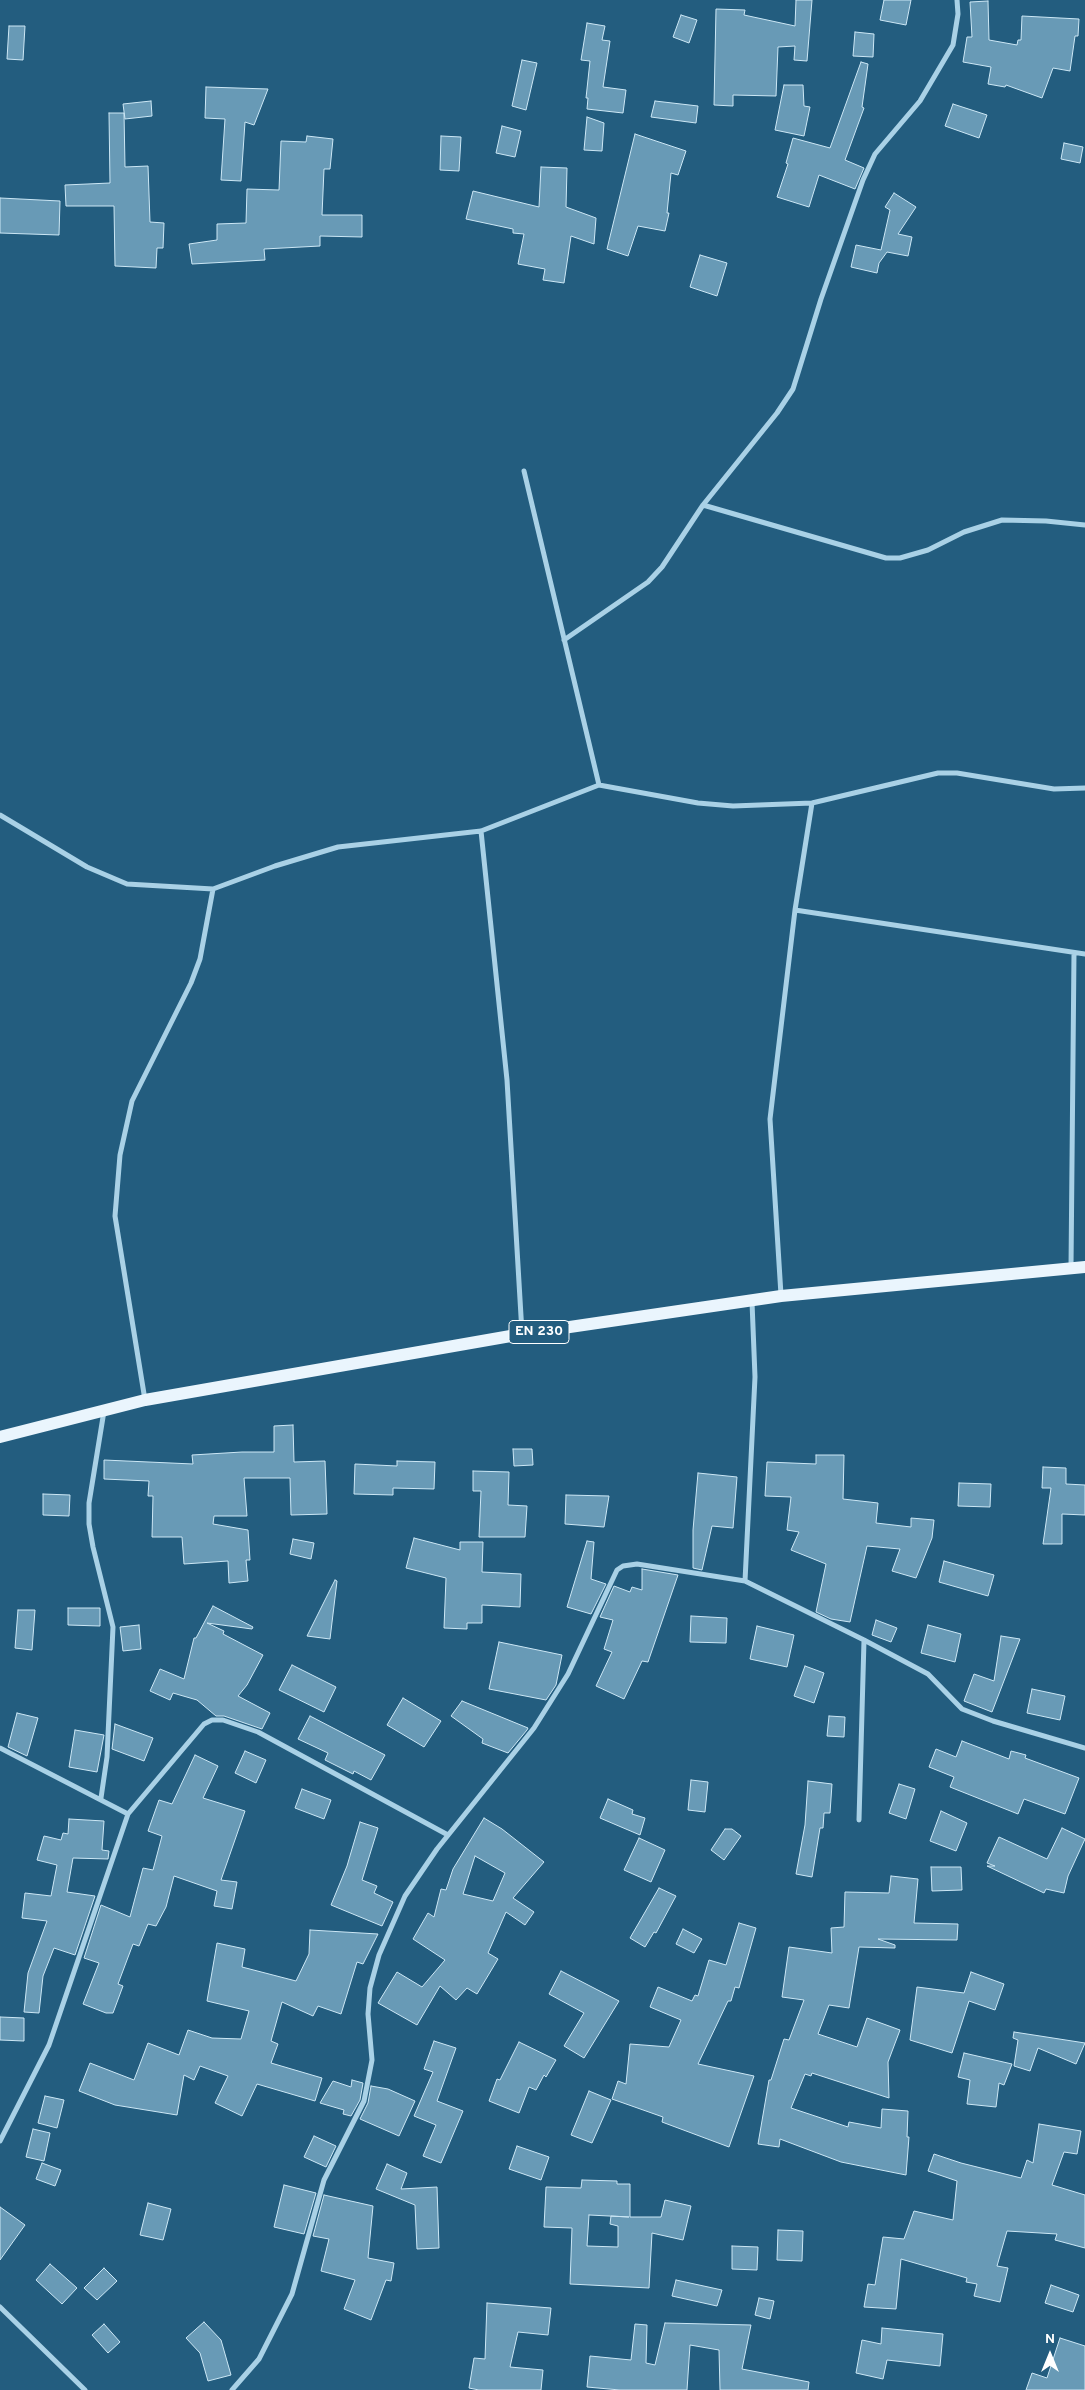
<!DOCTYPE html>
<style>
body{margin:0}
#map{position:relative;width:1085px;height:2390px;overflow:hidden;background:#235d7f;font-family:Overpass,sans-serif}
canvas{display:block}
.north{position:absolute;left:1025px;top:2330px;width:50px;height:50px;-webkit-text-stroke:4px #235d7f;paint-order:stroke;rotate:0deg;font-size:14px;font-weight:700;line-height:20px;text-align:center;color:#fff}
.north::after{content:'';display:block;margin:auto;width:18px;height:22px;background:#fff;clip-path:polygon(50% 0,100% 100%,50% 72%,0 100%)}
</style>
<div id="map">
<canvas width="1085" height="2390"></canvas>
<div class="north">N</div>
</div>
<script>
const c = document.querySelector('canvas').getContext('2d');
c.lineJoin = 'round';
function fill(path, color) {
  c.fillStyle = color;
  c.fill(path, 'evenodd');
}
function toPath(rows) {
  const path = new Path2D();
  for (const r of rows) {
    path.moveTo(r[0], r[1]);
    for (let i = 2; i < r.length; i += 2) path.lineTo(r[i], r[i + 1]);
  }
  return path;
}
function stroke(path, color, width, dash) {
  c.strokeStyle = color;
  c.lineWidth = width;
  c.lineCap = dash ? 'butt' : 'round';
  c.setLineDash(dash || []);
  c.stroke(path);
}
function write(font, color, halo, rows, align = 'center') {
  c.font = font + ' Overpass,sans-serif';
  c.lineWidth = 4;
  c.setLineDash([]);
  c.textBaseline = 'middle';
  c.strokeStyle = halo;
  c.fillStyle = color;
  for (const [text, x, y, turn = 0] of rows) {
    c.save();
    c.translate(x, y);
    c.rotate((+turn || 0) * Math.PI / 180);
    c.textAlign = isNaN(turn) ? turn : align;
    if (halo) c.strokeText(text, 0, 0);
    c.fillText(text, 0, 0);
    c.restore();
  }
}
const building = toPath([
 [796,0,812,0,807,61,794,60,795,46,778,47,776,96,733,95,733,106,714,105,716,9,745,10,744,15,795,26,796,0],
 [884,0,911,0,906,25,880,20,884,0],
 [988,1,989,40,1017,45,1018,40,1021,40,1022,16,1079,19,1078,36,1075,36,1070,71,1053,68,1042,98,1006,85,1005,87,988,84,991,67,963,62,967,37,972,37,970,2,988,1],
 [681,15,697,20,689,43,673,37,681,15],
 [587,23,605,26,602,40,610,41,603,87,626,90,623,113,587,109,588,98,586,98,590,61,581,60,587,23],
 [9,26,25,26,23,60,7,59,9,26],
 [855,32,874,34,873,57,853,56,855,32],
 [522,60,537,63,526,110,512,106,522,60],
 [861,62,868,64,862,107,864,108,845,160,864,168,855,189,819,175,809,207,777,197,788,164,786,163,793,138,830,148,861,62],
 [784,85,803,85,804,106,810,107,804,136,775,130,784,85],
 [206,87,268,89,254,125,245,122,241,181,221,180,225,119,205,118,206,87],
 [151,101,152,116,125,119,123,104,151,101],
 [655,101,698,106,696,123,651,117,655,101],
 [953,104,987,115,979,138,945,126,953,104],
 [109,113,124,113,125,167,148,166,150,222,164,223,163,248,157,248,156,268,115,266,114,206,66,206,65,185,110,183,109,113],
 [587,117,604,123,602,151,584,150,587,117],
 [502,126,521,131,515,157,496,153,502,126],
 [635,134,686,151,678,175,671,173,667,213,669,213,665,231,638,226,628,256,607,249,635,134],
 [307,136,333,139,330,169,324,169,322,215,362,215,362,237,320,236,320,246,264,249,265,260,192,264,189,244,217,240,217,224,246,223,247,189,279,190,281,141,306,142,307,136],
 [441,136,461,137,459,171,440,170,441,136],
 [1064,143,1083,147,1080,163,1061,159,1064,143],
 [541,167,567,168,566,207,596,218,594,244,571,236,564,283,543,280,545,269,518,264,524,234,513,233,513,229,466,219,473,191,539,207,541,167],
 [894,193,916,207,898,234,912,237,908,256,887,252,879,263,877,273,851,267,856,245,881,250,890,210,885,207,894,193],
 [0,198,60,201,59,235,0,233,0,198],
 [700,255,727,263,717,296,690,287,700,255],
 [293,1425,294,1462,325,1461,327,1514,291,1515,290,1478,244,1478,247,1516,214,1516,213,1524,248,1530,250,1560,246,1560,248,1581,229,1583,228,1561,184,1564,182,1537,152,1537,153,1496,148,1496,149,1481,104,1479,104,1460,193,1464,192,1455,242,1452,274,1452,274,1426,293,1425],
 [513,1449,532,1449,533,1465,514,1466,513,1449],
 [816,1455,844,1455,843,1499,878,1503,876,1523,911,1527,911,1518,934,1520,932,1538,916,1578,892,1571,900,1549,867,1546,850,1622,831,1619,816,1612,826,1564,791,1550,799,1532,787,1530,791,1497,765,1496,767,1462,816,1464,816,1455],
 [397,1461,435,1462,434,1489,393,1488,393,1495,354,1494,355,1464,397,1466,397,1461],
 [1043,1467,1066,1468,1066,1484,1085,1485,1085,1515,1062,1514,1062,1544,1043,1544,1051,1488,1042,1488,1043,1467],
 [473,1471,509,1472,508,1505,527,1506,525,1537,479,1537,481,1491,473,1491,473,1471],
 [698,1473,737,1477,733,1528,712,1526,702,1570,693,1568,693,1530,698,1473],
 [959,1483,991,1484,990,1507,958,1506,959,1483],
 [43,1494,70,1495,69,1516,43,1515,43,1494],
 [566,1495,609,1496,604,1527,565,1524,566,1495],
 [414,1538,460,1550,460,1542,483,1542,482,1572,521,1574,520,1607,482,1605,482,1623,467,1623,467,1629,444,1628,446,1578,406,1568,414,1538],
 [293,1539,314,1543,311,1559,290,1554,293,1539],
 [587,1541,594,1542,591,1579,606,1584,591,1614,567,1607,587,1541],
 [944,1561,994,1575,988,1596,939,1582,944,1561],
 [642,1569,678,1575,648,1662,642,1661,624,1699,596,1686,612,1652,604,1649,613,1620,600,1617,614,1586,630,1592,632,1587,642,1590,642,1569],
 [335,1580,337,1581,330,1639,307,1636,335,1580],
 [213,1606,253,1627,252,1629,207,1623,224,1631,223,1634,263,1655,247,1685,238,1696,270,1713,262,1729,224,1716,216,1716,197,1700,173,1693,170,1700,150,1691,160,1669,184,1679,194,1638,196,1638,213,1606],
 [68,1608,100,1608,100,1626,68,1625,68,1608],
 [18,1610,35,1610,32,1650,15,1648,18,1610],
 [691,1616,727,1618,726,1643,690,1642,691,1616],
 [876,1620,897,1628,891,1642,872,1635,876,1620],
 [139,1625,141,1649,123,1651,120,1627,139,1625],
 [928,1625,961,1634,955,1662,921,1653,928,1625],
 [757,1626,794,1635,787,1667,750,1659,757,1626],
 [1001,1636,1020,1639,992,1712,964,1701,974,1674,994,1681,1001,1636],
 [499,1642,562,1655,556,1685,546,1700,489,1689,499,1642],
 [292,1665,336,1687,324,1712,279,1690,292,1665],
 [805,1666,824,1673,814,1703,794,1696,805,1666],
 [1032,1689,1065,1696,1060,1720,1027,1713,1032,1689],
 [403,1698,441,1721,424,1747,387,1725,403,1698],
 [462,1701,528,1728,527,1730,508,1753,482,1743,483,1739,451,1716,462,1701],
 [17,1713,38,1718,27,1756,8,1747,17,1713],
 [310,1716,385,1755,371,1780,354,1771,353,1774,325,1760,328,1753,298,1739,310,1716],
 [829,1716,845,1717,844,1737,827,1736,829,1716],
 [115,1724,153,1738,144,1761,112,1749,115,1724],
 [75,1730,104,1735,97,1772,69,1767,75,1730],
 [962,1741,1009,1759,1011,1751,1026,1755,1025,1758,1079,1778,1065,1814,1024,1799,1018,1814,950,1787,954,1777,929,1767,936,1749,956,1757,962,1741],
 [245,1751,266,1760,256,1783,235,1773,245,1751],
 [195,1755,218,1766,203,1798,245,1811,221,1880,237,1882,232,1909,214,1906,217,1891,174,1876,166,1907,156,1926,148,1924,139,1946,133,1944,118,1984,123,1986,113,2013,106,2013,83,2004,99,1963,84,1958,101,1905,130,1917,143,1868,153,1870,162,1836,148,1831,159,1800,172,1804,195,1755],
 [691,1780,708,1782,705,1812,688,1810,691,1780],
 [808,1781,832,1784,830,1813,824,1813,823,1828,820,1828,812,1877,796,1874,805,1825,808,1781],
 [899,1784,915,1789,906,1819,889,1813,899,1784],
 [302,1789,331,1800,324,1819,295,1808,302,1789],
 [608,1799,633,1810,632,1814,645,1818,640,1835,600,1818,608,1799],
 [941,1811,967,1823,956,1851,930,1841,941,1811],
 [484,1818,502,1829,544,1862,513,1898,534,1912,525,1925,506,1912,488,1953,498,1959,477,1994,467,1988,456,2000,440,1986,417,2025,378,2003,397,1972,422,1987,445,1960,413,1939,428,1913,434,1917,441,1889,446,1890,453,1869,484,1818],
 [475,1856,505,1873,493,1901,463,1894,475,1856],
 [69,1819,104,1821,102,1850,109,1851,108,1859,73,1858,67,1892,95,1896,75,1955,54,1948,43,1976,39,2013,24,2012,28,1973,47,1921,22,1918,25,1893,51,1896,57,1865,37,1860,44,1836,61,1840,63,1833,68,1834,69,1819],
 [360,1822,378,1828,362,1880,377,1886,374,1893,393,1902,382,1926,331,1905,347,1866,360,1822],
 [1062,1828,1085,1839,1068,1876,1064,1893,1046,1889,1044,1893,987,1866,995,1866,987,1863,999,1837,1047,1859,1062,1828],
 [725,1829,732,1829,741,1836,724,1860,711,1850,725,1829],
 [639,1838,665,1850,651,1882,624,1870,639,1838],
 [931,1867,961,1867,962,1890,932,1891,931,1867],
 [891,1876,918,1879,914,1923,958,1924,957,1940,878,1939,895,1945,895,1948,859,1947,849,2008,829,2005,818,2034,857,2047,867,2018,900,2030,888,2062,889,2098,812,2073,811,2076,805,2074,791,2108,848,2127,849,2122,881,2128,882,2109,908,2111,907,2137,909,2137,906,2175,841,2162,780,2139,779,2147,758,2144,769,2080,771,2080,784,2039,789,2040,804,2000,782,1997,789,1947,832,1953,831,1928,844,1927,845,1892,889,1893,891,1876],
 [659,1888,676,1896,656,1933,654,1932,645,1947,630,1938,659,1888],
 [739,1923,756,1928,739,1988,735,1987,731,2001,728,2001,698,2064,754,2076,729,2147,662,2122,663,2117,612,2099,618,2081,626,2084,630,2044,669,2047,681,2020,650,2007,658,1987,692,2001,695,1995,698,1996,709,1960,726,1965,739,1923],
 [683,1929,702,1939,694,1953,676,1944,683,1929],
 [310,1930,378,1934,363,1964,357,1962,341,2014,318,2006,313,2016,282,2002,271,2041,278,2044,271,2063,322,2078,315,2101,257,2084,242,2116,215,2103,228,2076,200,2066,194,2080,184,2075,177,2115,115,2105,79,2091,90,2063,134,2080,148,2043,179,2055,188,2030,212,2038,241,2039,249,2011,207,2001,217,1943,245,1949,242,1967,296,1981,309,1954,310,1930],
 [561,1971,619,2001,584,2058,564,2046,584,2013,549,1994,561,1971],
 [971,1972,1004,1984,995,2010,969,2001,952,2053,910,2040,917,1987,964,1993,971,1972],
 [0,2017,24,2018,24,2041,0,2040,0,2017],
 [1014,2032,1040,2036,1085,2043,1076,2064,1038,2048,1030,2071,1014,2066,1018,2040,1013,2038,1014,2032],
 [434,2041,456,2048,437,2101,463,2111,441,2163,423,2156,436,2125,414,2116,433,2072,424,2069,434,2041],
 [519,2042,556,2060,546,2077,544,2075,536,2090,529,2087,519,2113,489,2101,497,2079,500,2080,519,2042],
 [964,2053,1012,2064,1004,2085,999,2083,996,2107,967,2104,970,2080,958,2077,964,2053],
 [352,2080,363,2083,360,2100,351,2116,343,2114,344,2110,320,2103,333,2081,351,2087,352,2080],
 [371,2086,388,2089,415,2101,399,2136,360,2119,368,2103,371,2086],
 [589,2091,611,2100,592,2143,571,2135,589,2091],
 [45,2096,64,2100,57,2128,38,2123,45,2096],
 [1039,2124,1081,2131,1077,2154,1064,2152,1052,2185,1085,2195,1085,2248,1055,2240,1057,2234,1007,2231,997,2266,1008,2268,1000,2302,974,2296,977,2284,966,2282,967,2278,901,2259,896,2309,864,2307,868,2284,875,2285,883,2237,904,2239,914,2211,953,2220,957,2181,928,2171,934,2154,961,2163,1021,2178,1027,2160,1033,2163,1039,2124],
 [33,2129,50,2133,44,2161,26,2157,33,2129],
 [314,2136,336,2146,326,2167,304,2157,314,2136],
 [517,2146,549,2157,541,2180,509,2169,517,2146],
 [42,2163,61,2170,55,2186,36,2179,42,2163],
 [387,2164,407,2173,401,2189,437,2187,439,2248,417,2249,415,2205,376,2189,387,2164],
 [582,2180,617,2181,617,2184,630,2184,630,2217,661,2217,665,2200,691,2206,683,2240,652,2233,649,2288,570,2284,572,2228,544,2227,546,2187,581,2188,582,2180],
 [589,2215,629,2217,611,2216,610,2224,618,2226,618,2247,587,2246,589,2215],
 [284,2185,316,2193,304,2234,274,2227,284,2185],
 [324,2195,373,2206,368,2258,394,2263,391,2281,386,2280,371,2320,344,2309,355,2280,321,2271,329,2239,313,2236,324,2195],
 [148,2203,171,2209,163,2240,140,2235,148,2203],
 [0,2207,25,2225,0,2260,0,2207],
 [778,2230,803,2231,802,2261,777,2260,778,2230],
 [732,2246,758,2247,757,2270,732,2269,732,2246],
 [50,2264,77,2288,62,2304,36,2280,50,2264],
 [104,2268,117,2281,97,2300,84,2288,104,2268],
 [676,2280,722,2290,717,2306,672,2296,676,2280],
 [1051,2285,1079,2295,1073,2312,1045,2303,1051,2285],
 [759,2298,774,2301,770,2319,755,2315,759,2298],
 [487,2303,551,2308,548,2335,518,2332,510,2367,543,2370,541,2390,479,2390,469,2388,474,2358,485,2359,487,2303],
 [204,2322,221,2340,231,2375,208,2381,200,2353,186,2338,204,2322],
 [665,2323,751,2325,742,2369,809,2382,808,2390,720,2390,719,2350,690,2345,687,2390,620,2390,587,2387,590,2356,631,2360,635,2324,647,2325,646,2363,655,2365,665,2323],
 [104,2324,120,2342,108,2353,92,2335,104,2324],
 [882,2328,943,2334,940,2366,887,2360,883,2379,856,2373,862,2340,881,2344,882,2328],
 [1060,2338,1085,2346,1085,2390,1026,2390,1032,2373,1047,2378,1060,2338]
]);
fill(building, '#689ab6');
stroke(building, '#cce7f5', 1);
stroke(toPath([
 [524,471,599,785],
 [703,505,886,558,900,558,928,550,964,532,1002,520,1046,521,1085,525],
 [564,640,648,582,662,567,703,505,777,413,793,389,821,299,863,180,875,154,920,101,953,45,958,14,957,0],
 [0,815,87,867,127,884,213,889,275,866,338,847,481,831,599,785,698,803,733,806,812,803,938,773,957,773,1054,789,1085,788],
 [481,831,507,1080,522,1333],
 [795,910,1085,954],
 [1071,1267,1074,953],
 [781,1295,770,1119,795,910,812,803],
 [752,1302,755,1377,745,1581,864,1640,928,1674,962,1709,993,1721,1085,1748],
 [145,1400,115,1216,120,1155,132,1101,191,983,200,959,213,889],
 [0,1748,128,1814,204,1724,212,1720,223,1720,258,1732,448,1835],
 [101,1798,107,1757,113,1627,93,1547,89,1524,89,1503,104,1411],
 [859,1820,864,1640],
 [0,2141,49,2045,128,1814],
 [0,2307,85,2390],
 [232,2390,259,2359,292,2294,324,2180,364,2101,372,2060,368,2014,370,1988,379,1955,405,1896,437,1849,534,1728,568,1674,617,1570,623,1566,637,1564,745,1581]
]), '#a9d1e6', 5);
stroke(toPath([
 [0,1437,145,1400,522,1334,781,1296,1085,1267]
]), '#eaf5fd', 12);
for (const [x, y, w] of [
 [539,1332,60]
]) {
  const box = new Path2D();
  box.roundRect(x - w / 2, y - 11.5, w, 23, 4);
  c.fillStyle = '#235d7f';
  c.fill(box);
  stroke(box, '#fff', 1);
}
write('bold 14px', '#fff', null, [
 ["EN 230",539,1332]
]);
</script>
